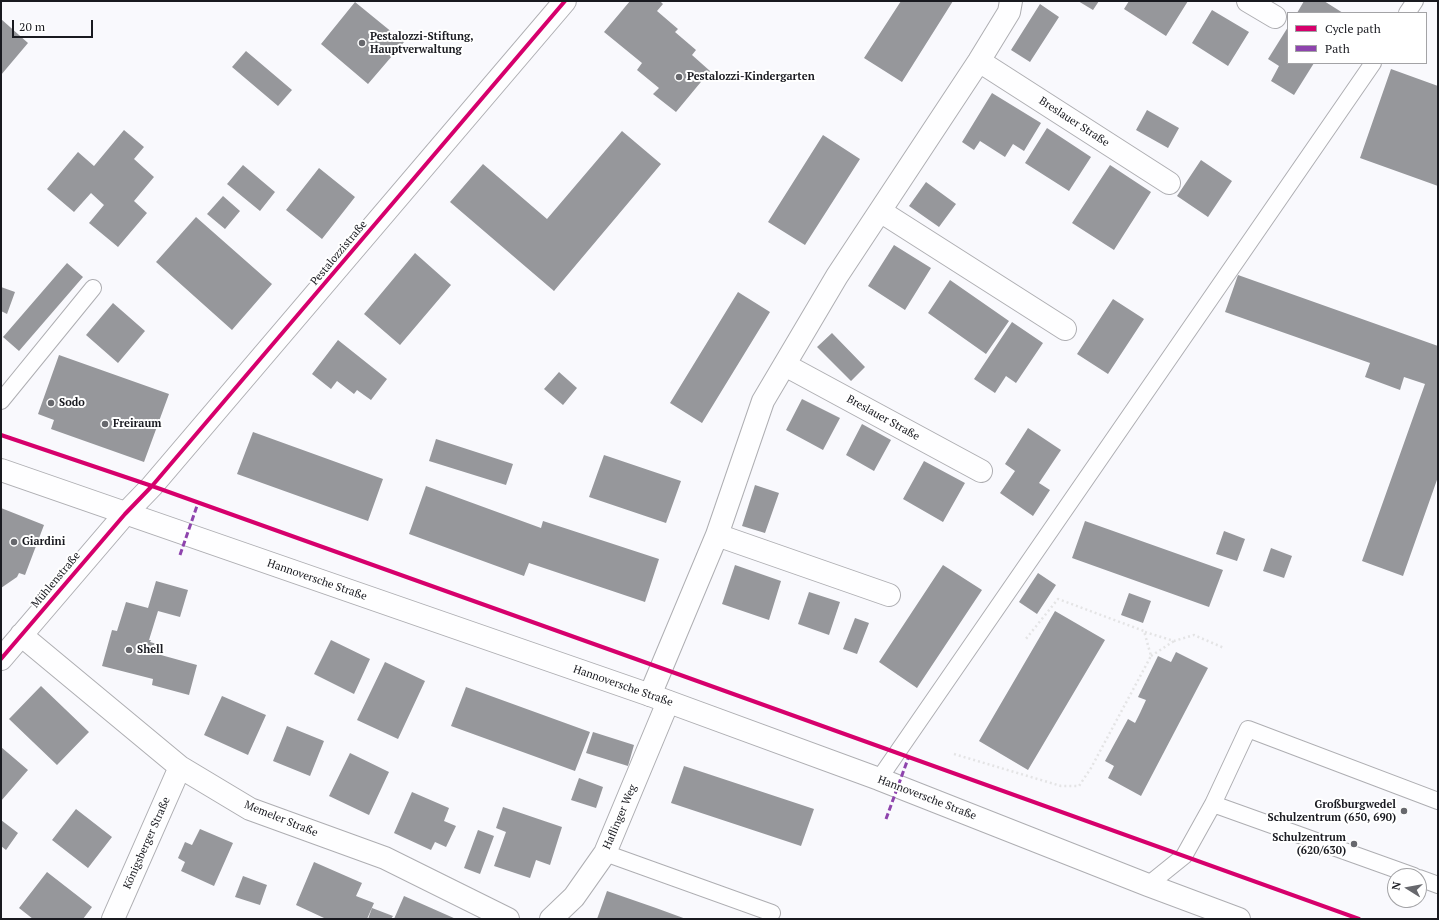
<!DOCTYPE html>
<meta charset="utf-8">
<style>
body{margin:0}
#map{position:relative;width:1439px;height:920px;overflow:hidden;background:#f9f9fd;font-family:"PT Serif",serif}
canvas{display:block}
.frame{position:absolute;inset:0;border:2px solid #191a20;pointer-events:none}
.legend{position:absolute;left:1287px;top:12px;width:140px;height:52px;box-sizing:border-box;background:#fff;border:1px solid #a3a3a6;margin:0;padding:5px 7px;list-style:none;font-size:12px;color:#191a20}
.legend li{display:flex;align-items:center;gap:8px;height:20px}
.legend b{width:20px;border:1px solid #a3a3a6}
.north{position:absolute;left:1387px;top:868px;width:40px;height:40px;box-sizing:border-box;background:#fff;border:1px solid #a3a3a6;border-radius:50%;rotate:281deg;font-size:11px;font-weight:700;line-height:16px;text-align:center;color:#191a20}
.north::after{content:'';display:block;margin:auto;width:14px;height:18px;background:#67686d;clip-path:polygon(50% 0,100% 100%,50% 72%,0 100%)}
.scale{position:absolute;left:12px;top:20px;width:81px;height:18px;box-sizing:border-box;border:2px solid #191a20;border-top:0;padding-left:5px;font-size:12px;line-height:14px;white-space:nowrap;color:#191a20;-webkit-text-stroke:3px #fff;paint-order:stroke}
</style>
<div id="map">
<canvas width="1439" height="920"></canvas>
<div class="frame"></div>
<ul class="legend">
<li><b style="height:5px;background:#d6006c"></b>Cycle path</li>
<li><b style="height:5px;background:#8e44ad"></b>Path</li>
</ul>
<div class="north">N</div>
<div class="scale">20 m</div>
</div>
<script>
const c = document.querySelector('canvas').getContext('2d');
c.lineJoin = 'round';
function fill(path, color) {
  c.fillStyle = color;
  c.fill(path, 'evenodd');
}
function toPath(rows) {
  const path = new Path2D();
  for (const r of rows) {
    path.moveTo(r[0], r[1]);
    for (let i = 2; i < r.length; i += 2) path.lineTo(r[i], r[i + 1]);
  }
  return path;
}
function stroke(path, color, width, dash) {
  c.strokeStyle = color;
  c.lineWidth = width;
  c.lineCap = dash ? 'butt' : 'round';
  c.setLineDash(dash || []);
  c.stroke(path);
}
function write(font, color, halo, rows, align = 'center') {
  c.font = font + ' "PT Serif",serif';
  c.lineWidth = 4;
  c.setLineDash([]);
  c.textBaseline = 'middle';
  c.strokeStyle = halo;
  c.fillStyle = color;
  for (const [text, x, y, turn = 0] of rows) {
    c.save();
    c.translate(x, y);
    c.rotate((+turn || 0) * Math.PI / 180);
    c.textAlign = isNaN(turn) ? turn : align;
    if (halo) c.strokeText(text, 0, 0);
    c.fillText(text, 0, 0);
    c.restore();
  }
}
fill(toPath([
 [630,1,660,1,663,4,657,11,678,29,675,32,696,50,692,55,710,71,676,112,653,94,659,88,637,70,642,63,604,32],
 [901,1,953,1,902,82,864,58],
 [1078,1,1099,1,1093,10],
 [1129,1,1188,1,1166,36,1124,9],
 [1304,1,1324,1,1343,13,1297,13],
 [355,2,404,42,368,84,321,44],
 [1040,4,1059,17,1030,62,1011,50],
 [1212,10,1249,32,1228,66,1192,43],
 [1,19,28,43,1,75],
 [1288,27,1288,63,1314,63,1294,95,1271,81,1279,66,1268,59],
 [246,51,292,90,278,106,232,67],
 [1391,69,1438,86,1438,186,1360,158],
 [992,93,1041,123,1024,151,1013,144,1005,157,980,141,974,150,962,142],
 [1147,110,1179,128,1168,148,1136,130],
 [1047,128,1091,157,1069,191,1025,163],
 [124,130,144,147,134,159,154,177,134,201,147,213,118,247,89,223,104,205,91,193,74,212,47,189,78,152,94,166],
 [622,131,661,164,554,291,450,202,483,164,547,219],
 [823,135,860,159,805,245,768,222],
 [1201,160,1232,181,1208,217,1177,196],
 [243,165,275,192,260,211,227,184],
 [1110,165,1151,192,1114,250,1072,223],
 [319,168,355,197,322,239,286,210],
 [926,182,956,204,939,227,909,206],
 [223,196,240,211,225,229,207,214],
 [196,217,272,284,232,330,156,262],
 [894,245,931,268,905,310,868,286],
 [415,253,451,285,400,345,364,314],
 [67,263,83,277,19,351,3,337],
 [1238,275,1438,346,1438,477,1403,576,1362,561,1425,384,1404,377,1400,390,1365,377,1370,363,1225,312],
 [950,280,1009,321,986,354,928,313],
 [1,287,15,292,7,314,1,311],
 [738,292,770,312,702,423,670,403],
 [1113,299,1144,319,1108,374,1077,354],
 [113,303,145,331,118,363,86,335],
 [1012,322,1043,343,1016,383,1006,376,995,393,974,379],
 [832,333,865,367,851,381,817,347],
 [338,340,387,379,371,400,357,390,354,394,337,381,331,389,312,374],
 [59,355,169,394,144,462,51,429,54,420,38,414],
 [559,372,577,388,563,405,544,389],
 [802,399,840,418,823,450,786,430],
 [862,424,891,440,874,471,846,455],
 [1028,428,1061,450,1039,483,1050,490,1033,516,1000,493,1015,471,1005,464],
 [253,432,383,479,368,521,237,474],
 [436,439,513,464,506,485,429,461],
 [604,455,681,481,666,523,589,497],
 [924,461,965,483,943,522,903,499],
 [755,485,779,493,765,533,742,526],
 [426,486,541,528,543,521,659,559,645,602,529,563,524,576,409,534],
 [1,508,44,525,25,575,19,573,17,577,1,588],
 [1085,521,1223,570,1209,607,1072,558],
 [1224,531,1245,539,1237,561,1216,554],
 [1271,548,1292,556,1284,578,1263,571],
 [735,565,781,581,769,620,722,604],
 [943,565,982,590,917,688,879,662],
 [1038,573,1056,585,1037,614,1019,602],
 [156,581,188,590,180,617,158,611,149,640,151,640,150,642,164,646,161,655,197,665,189,695,152,685,153,679,102,666,112,630,117,631,126,602,148,608],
 [809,592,840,602,829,635,798,624],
 [1129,593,1151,601,1143,623,1121,615],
 [1055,611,1105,640,1028,770,979,741],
 [855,618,869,623,857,654,843,649],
 [331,640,370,659,354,694,314,674],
 [1176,652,1208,668,1141,796,1108,778,1114,766,1105,761,1128,719,1135,723,1140,713,1146,700,1138,697,1158,656,1171,662],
 [385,662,425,681,398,739,357,720],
 [41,686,89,732,57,765,9,719],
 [466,687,590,732,575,771,451,726],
 [222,696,266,715,248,755,204,735],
 [287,726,324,741,310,776,273,761],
 [593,732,634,745,628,766,586,753],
 [1,747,28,770,1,801],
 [350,753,389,772,369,815,329,796],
 [684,766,814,809,801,846,671,803],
 [579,778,603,787,596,808,571,800],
 [412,792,449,808,444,821,456,826,446,847,435,842,431,850,394,833],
 [503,807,562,827,550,865,536,860,530,878,494,866,506,832,496,828],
 [76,809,112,837,88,868,52,840],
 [1,820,18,833,6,850,1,846],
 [200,829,233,843,214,886,181,871,185,862,178,858,185,842,192,845],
 [478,830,494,836,480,874,464,868],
 [314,862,362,883,356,896,374,903,367,919,323,919,324,918,296,905],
 [47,872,92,907,83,919,33,919,19,908],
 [243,876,267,885,260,905,235,897],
 [607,891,656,908,686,919,597,919],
 [404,896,456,919,394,919],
 [372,908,393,916,391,919,368,919]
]), '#96979b');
const service = toPath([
 [1407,13,1415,1],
 [1,401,93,288],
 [879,779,1373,63],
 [1213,804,1414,876],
 [605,853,772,913],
 [1419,878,1438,885],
 [1148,885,1184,856,1213,804,1248,729,1438,801]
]);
const minor = toPath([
 [1248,1,1275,17],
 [979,61,1169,183],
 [880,211,1065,329],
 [785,365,981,471],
 [717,535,889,595],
 [21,635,180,767,250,809,385,858,508,919],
 [1,659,125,514,152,486,565,1],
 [650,695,717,535,763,401,837,276,979,61,1009,12,1011,1],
 [113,919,180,767],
 [551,919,574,897,605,853,668,702]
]);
const secondary = toPath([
 [1,470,650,695,879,779,1148,885,1239,919]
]);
stroke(service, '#aeaeb2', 18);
stroke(minor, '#aeaeb2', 24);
stroke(secondary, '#aeaeb2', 24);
stroke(toPath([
 [1145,632,1174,641,1194,635,1224,648],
 [1151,656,1174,641],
 [954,754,1061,786,1079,786,1091,768,1151,656,1144,631,1058,599,1025,640]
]), '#e4e4e5', 2.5, [2, 3]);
stroke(service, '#fefeff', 16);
stroke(minor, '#fefeff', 22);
stroke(secondary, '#fefeff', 22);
stroke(toPath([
 [180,555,198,503],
 [886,819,909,756]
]), '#8e44ad', 3, [6, 3]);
stroke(toPath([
 [1,435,152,486,661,668,1359,919],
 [1,659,125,514,152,486,565,1]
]), '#d6006c', 4);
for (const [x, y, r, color] of [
 [362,43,4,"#67686d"],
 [679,77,4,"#67686d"],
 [51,403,4,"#67686d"],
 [105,424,4,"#67686d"],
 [14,542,4,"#67686d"],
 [129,650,4,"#67686d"],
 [1404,811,4,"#67686d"],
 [1354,844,4,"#67686d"]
]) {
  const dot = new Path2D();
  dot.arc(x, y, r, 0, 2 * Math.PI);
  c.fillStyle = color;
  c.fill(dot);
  stroke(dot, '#fff', 1.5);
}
write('bold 11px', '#191a20', '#fff', [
 ["Pestalozzi-Stiftung,",370,37],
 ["Hauptverwaltung",370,50],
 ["Pestalozzi-Kindergarten",687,77],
 ["Sodo",59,403],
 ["Freiraum",113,424],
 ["Giardini",22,542],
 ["Shell",137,650],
 ["Großburgwedel",1396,805,"right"],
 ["Schulzentrum (650, 690)",1396,818,"right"],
 ["Schulzentrum",1346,838,"right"],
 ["(620/630)",1346,851,"right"]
], 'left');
write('11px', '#191a20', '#fff', [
 ["Breslauer Straße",1074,122,33],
 ["Pestalozzistraße",339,253,-50],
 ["Breslauer Straße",883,418,29],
 ["Mühlenstraße",56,580,-50],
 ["Hannoversche Straße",317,580,19],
 ["Hannoversche Straße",623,686,19],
 ["Hannoversche Straße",927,798,21],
 ["Haflinger Weg",620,817,-67],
 ["Memeler Straße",281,819,22],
 ["Königsberger Straße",147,843,-66]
]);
</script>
